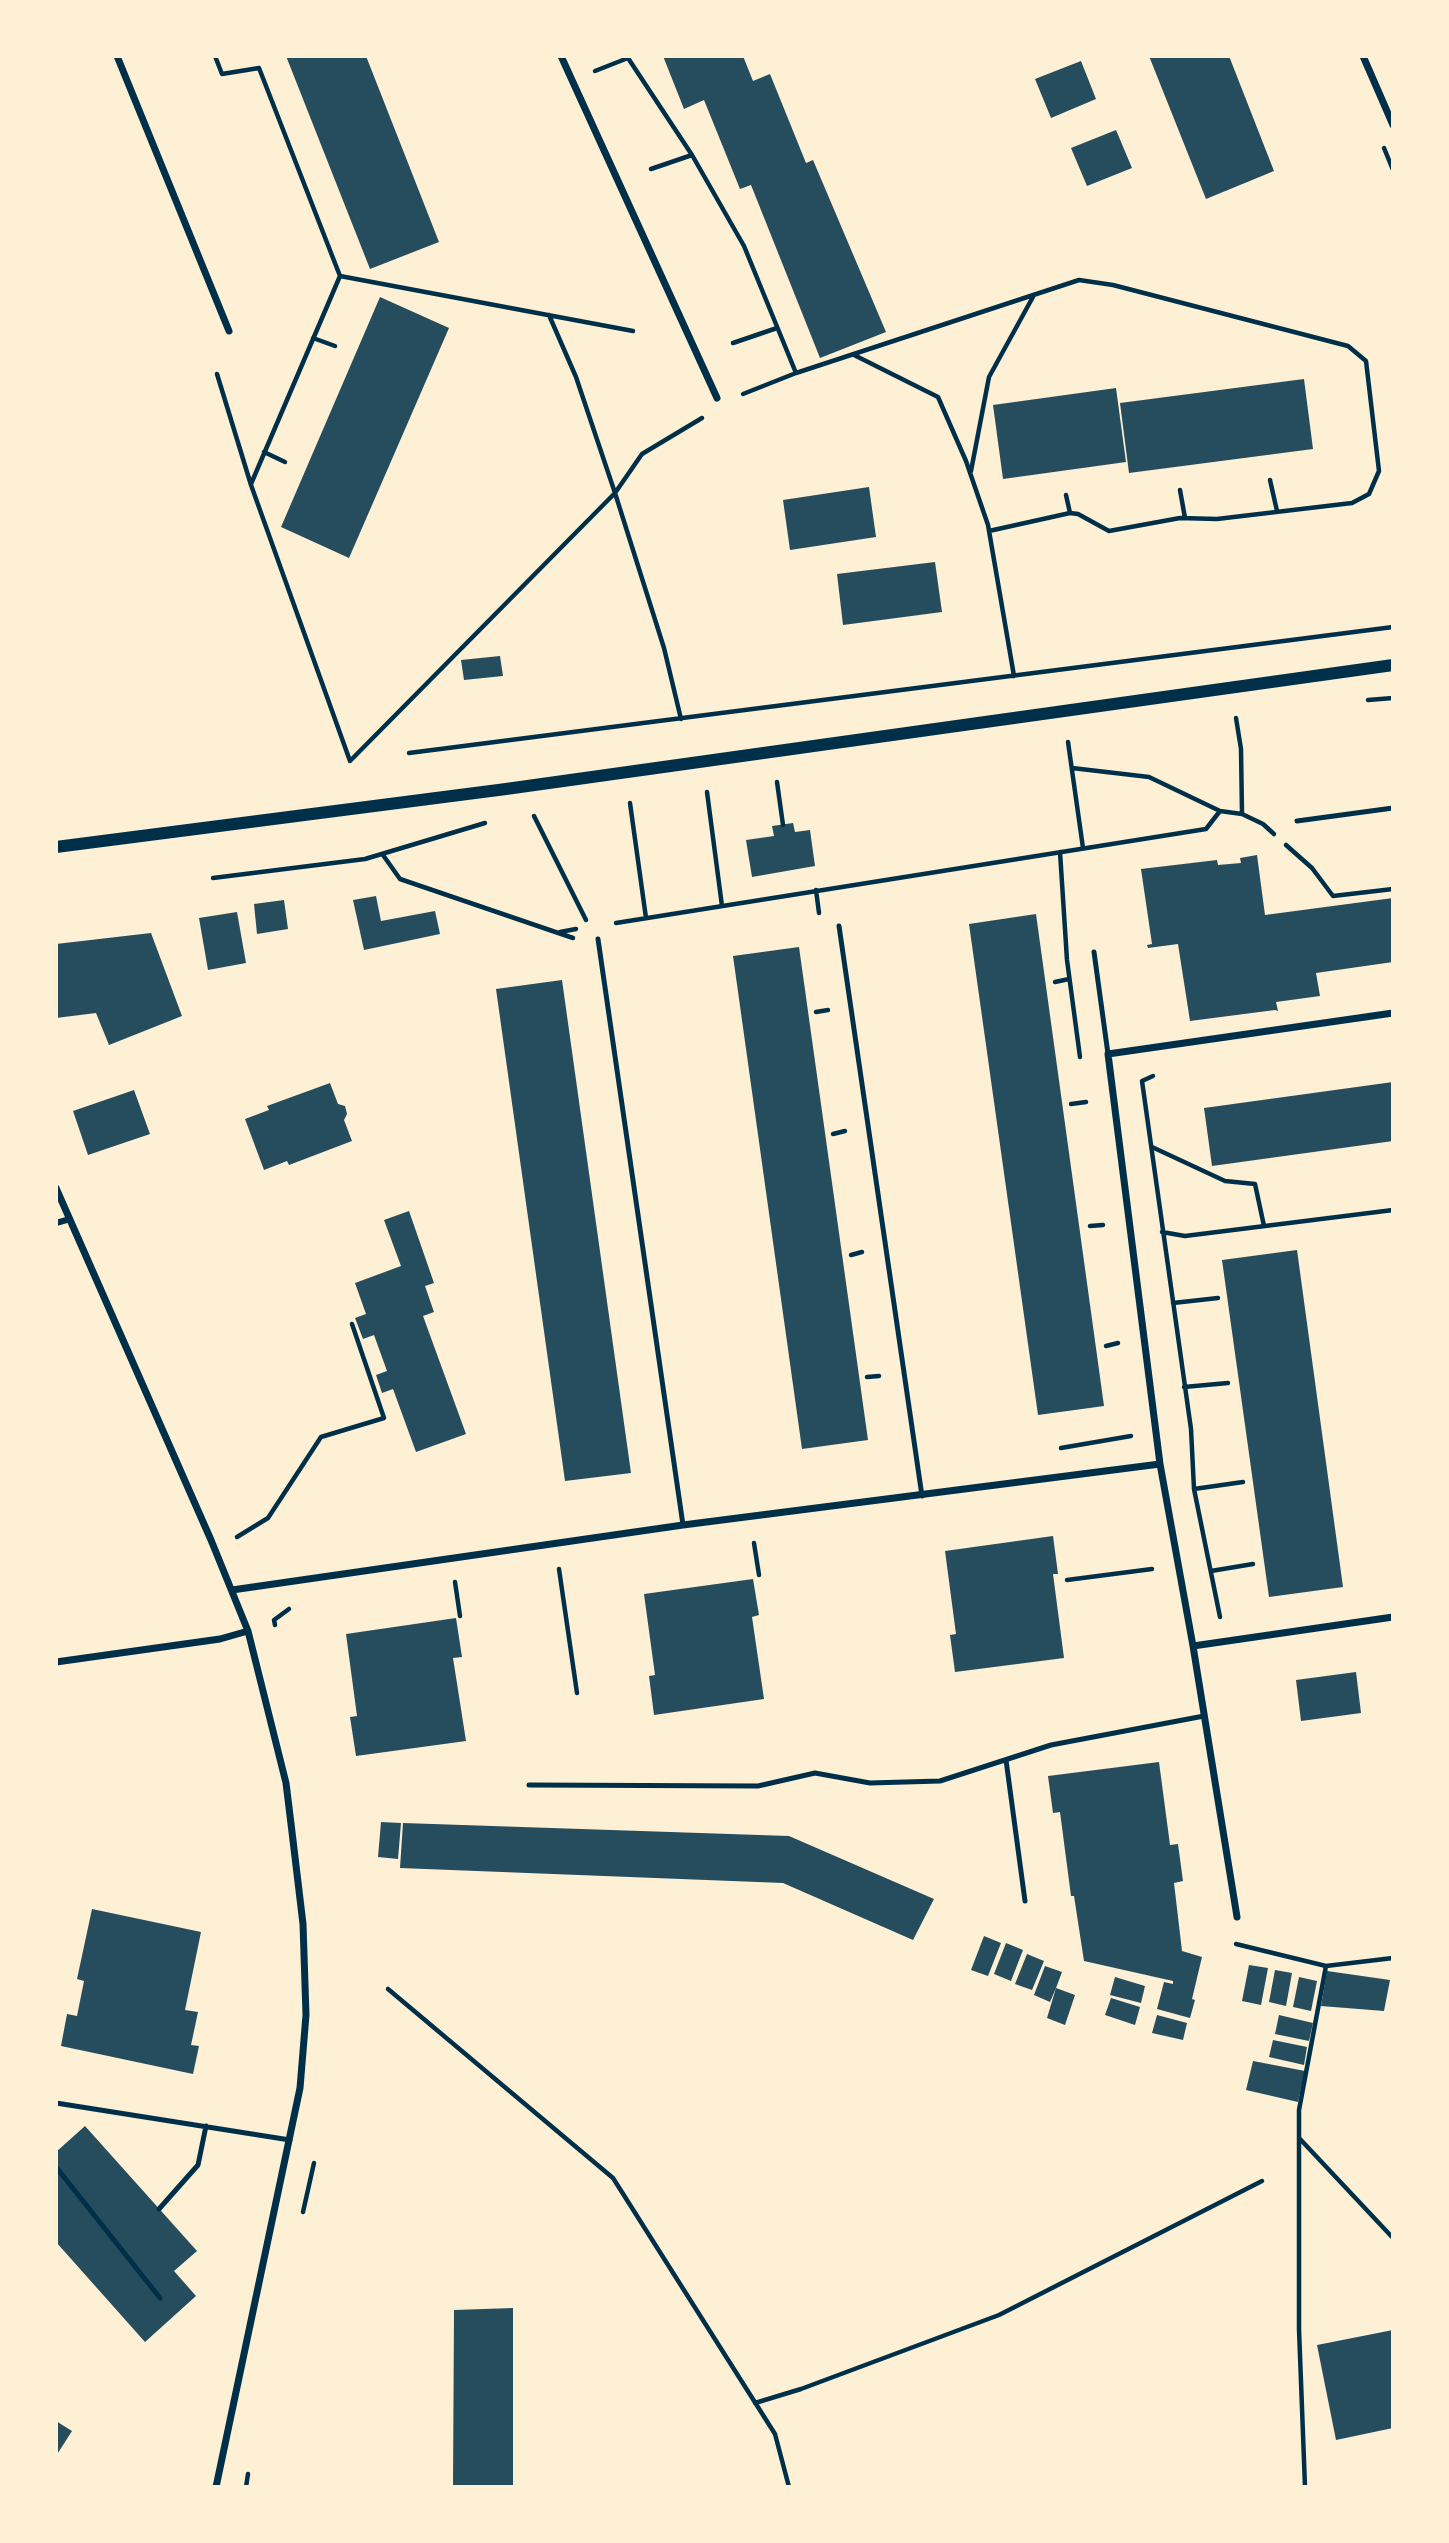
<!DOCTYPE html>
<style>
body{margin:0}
#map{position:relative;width:1449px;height:2543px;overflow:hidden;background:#fdf0d5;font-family:"PT Sans Narrow",sans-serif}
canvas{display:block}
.frame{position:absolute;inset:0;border:58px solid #fdf0d5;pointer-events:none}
</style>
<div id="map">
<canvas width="1449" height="2543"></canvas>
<div class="frame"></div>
</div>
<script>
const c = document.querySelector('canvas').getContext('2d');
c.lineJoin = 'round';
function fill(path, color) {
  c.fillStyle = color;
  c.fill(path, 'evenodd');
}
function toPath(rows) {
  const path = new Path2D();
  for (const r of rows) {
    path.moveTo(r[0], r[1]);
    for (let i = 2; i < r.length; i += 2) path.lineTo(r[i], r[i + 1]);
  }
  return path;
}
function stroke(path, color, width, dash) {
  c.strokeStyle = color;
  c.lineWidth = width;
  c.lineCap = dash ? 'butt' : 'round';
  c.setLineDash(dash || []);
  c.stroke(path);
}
fill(toPath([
 [286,56,366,56,439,242,370,269],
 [663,56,743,56,753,81,770,74,806,163,813,160,886,332,820,358,751,185,740,189,704,100,684,109],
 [1149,56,1229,56,1274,171,1206,199],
 [1081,61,1096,99,1051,118,1035,79],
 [1116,130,1132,168,1087,186,1071,148],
 [380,297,449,328,349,558,281,527],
 [1304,379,1313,449,1129,473,1120,403],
 [1116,388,1126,462,1003,479,993,405],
 [869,487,876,537,790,550,783,500],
 [935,562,942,612,843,625,837,574],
 [500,656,503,676,464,680,461,660],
 [793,823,795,832,810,830,815,866,752,877,746,840,774,836,772,826],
 [1257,855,1265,915,1393,898,1393,962,1316,973,1320,996,1276,1002,1278,1011,1275,1010,1190,1021,1178,944,1148,948,1147,945,1152,944,1141,869,1217,860,1218,865,1241,863,1240,858],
 [376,896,381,921,435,911,440,934,364,950,353,900],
 [284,900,288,929,257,934,254,904],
 [237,912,246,963,208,970,199,918],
 [1036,914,1104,1406,1038,1415,969,924],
 [151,933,182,1016,109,1045,96,1013,56,1018,56,944],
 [799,947,868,1440,802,1449,733,956],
 [562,980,631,1473,565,1481,496,989],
 [1393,1082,1393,1141,1212,1166,1204,1108],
 [330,1083,338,1104,345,1106,347,1114,344,1120,352,1141,289,1165,287,1161,264,1170,245,1119,269,1110,267,1106],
 [134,1090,150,1134,88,1155,73,1111],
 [409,1211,434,1283,425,1286,434,1312,423,1316,466,1434,416,1452,393,1389,382,1393,376,1375,387,1371,374,1335,363,1339,355,1318,366,1314,355,1283,401,1266,384,1220],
 [1297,1250,1343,1587,1269,1597,1222,1260],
 [1053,1536,1058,1574,1053,1574,1064,1658,955,1672,950,1635,956,1634,945,1551],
 [753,1579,759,1615,752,1617,764,1699,654,1715,649,1676,655,1675,644,1594],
 [456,1618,462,1657,453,1658,466,1741,356,1756,350,1717,357,1716,346,1634],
 [1356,1672,1361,1713,1301,1721,1296,1680],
 [1159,1762,1170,1845,1178,1844,1183,1881,1174,1883,1182,1951,1202,1957,1192,1999,1195,2000,1190,2018,1157,2009,1164,1982,1173,1984,1173,1981,1084,1961,1074,1896,1071,1896,1060,1812,1053,1813,1048,1776],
 [381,1822,401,1823,398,1859,378,1857],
 [403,1823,789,1836,934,1899,913,1940,783,1883,400,1868],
 [92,1909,201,1932,185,2010,198,2012,191,2045,199,2046,193,2074,61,2046,67,2014,77,2016,84,1981,77,1979],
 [984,1936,1001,1943,988,1976,971,1970],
 [1006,1943,1023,1950,1011,1981,994,1974],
 [1027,1954,1044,1961,1032,1990,1015,1984],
 [1249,1965,1268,1968,1261,2005,1242,2001],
 [1045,1966,1062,1972,1056,1988,1075,1995,1065,2025,1047,2018,1056,1988,1050,2002,1034,1995],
 [1275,1970,1292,1973,1286,2006,1269,2002],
 [1327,1971,1390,1980,1384,2011,1321,2006],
 [1115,1977,1145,1986,1141,2003,1110,1995],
 [1299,1977,1317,1981,1311,2011,1293,2007],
 [1111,1998,1140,2007,1135,2025,1105,2015],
 [1157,2015,1187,2023,1183,2040,1152,2033],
 [1279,2015,1313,2023,1309,2041,1275,2034],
 [1273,2040,1307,2047,1304,2065,1269,2057],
 [1253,2061,1305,2071,1298,2102,1246,2090],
 [85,2126,197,2251,174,2271,196,2296,145,2342,56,2242,56,2152],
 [513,2308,513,2487,453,2487,454,2310],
 [1393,2330,1393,2428,1336,2440,1317,2345],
 [56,2421,72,2431,56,2456]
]), '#264d5e');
stroke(toPath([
 [215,56,222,74,259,68,340,276,251,484],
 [628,58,692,155,744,246,796,373],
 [595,71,628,58,627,57],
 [1384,148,1393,170],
 [651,169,692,155],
 [340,276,633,331],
 [549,315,576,377,615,493,664,648,681,719],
 [313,338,335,346],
 [733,343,777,328],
 [854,355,938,397,966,461,988,525,1014,676],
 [217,374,251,485,350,761,615,493,642,454,702,418],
 [743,394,796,373,1079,280,1113,285,1348,346,1366,361,1379,471,1369,494,1352,503,1217,519,1180,518,1109,531,1078,514,1070,513,989,531],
 [264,452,285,462],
 [971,471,989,377,1034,295],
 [1270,480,1277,511],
 [1180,490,1185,518],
 [1066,495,1070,513],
 [1368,700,1393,698],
 [1236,718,1241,749,1242,814],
 [1068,742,1083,848],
 [409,753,1393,627],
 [1072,768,1149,777,1220,811],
 [777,782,783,825],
 [707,792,722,906],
 [630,803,646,918],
 [534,816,586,920],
 [1286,845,1312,868,1333,896,1393,889],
 [1060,852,1067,960,1080,1057],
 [383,855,400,879,573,938],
 [213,878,365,859,485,823],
 [816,890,819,913],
 [616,923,1206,829,1220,811,1242,814,1263,824,1274,834],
 [560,932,576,929],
 [1055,982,1069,979],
 [816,1012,828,1010],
 [1153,1076,1142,1081,1191,1429,1194,1489,1220,1617],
 [1071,1104,1086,1102],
 [833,1134,845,1131],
 [1152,1147,1225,1181,1255,1184,1264,1226],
 [1090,1226,1103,1225],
 [1162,1232,1185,1236,1393,1210],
 [851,1255,862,1252],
 [1173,1303,1218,1298],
 [1106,1346,1118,1343],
 [867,1377,879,1376],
 [1184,1387,1228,1383],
 [1061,1448,1131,1436],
 [1194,1489,1243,1482],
 [237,1537,268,1518,321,1437,384,1418,352,1324],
 [754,1543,759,1575],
 [559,1569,577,1693],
 [1211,1571,1253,1564],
 [1067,1580,1152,1569],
 [455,1582,460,1616],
 [275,1625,274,1620,289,1609],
 [1236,1944,1326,1966,1393,1958],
 [388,1989,613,2178,775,2434,789,2487],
 [1300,2139,1393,2238],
 [303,2212,314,2163],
 [755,2403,801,2389,999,2315,1262,2181],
 [246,2487,248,2474],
 [1305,2487,1299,2329,1299,2110,1326,1966]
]), '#003049', 4.5);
stroke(toPath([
 [1297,821,1393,808],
 [839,926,922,1496],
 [598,939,683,1525],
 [1094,952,1108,1054],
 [1006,1760,1025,1901],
 [529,1785,758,1786,815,1773,870,1783,940,1781,1051,1745,1204,1716],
 [56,2103,290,2140],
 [56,2167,160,2298],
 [159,2209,198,2165,206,2126]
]), '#003049', 5);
stroke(toPath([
 [56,1223,70,1219]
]), '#003049', 6);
stroke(toPath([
 [117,56,229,331],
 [561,56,717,398],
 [1363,56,1393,125],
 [56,1188,211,1540,248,1631,286,1783,292,1832,303,1924,306,2015,300,2088,216,2487],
 [1160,1464,1108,1054,1393,1013],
 [232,1590,683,1525,1160,1464,1193,1646,1393,1617],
 [1193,1646,1237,1917],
 [56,1662,220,1639,248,1631]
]), '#003049', 7);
stroke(toPath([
 [56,847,506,789,1393,665]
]), '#003049', 12);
</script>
